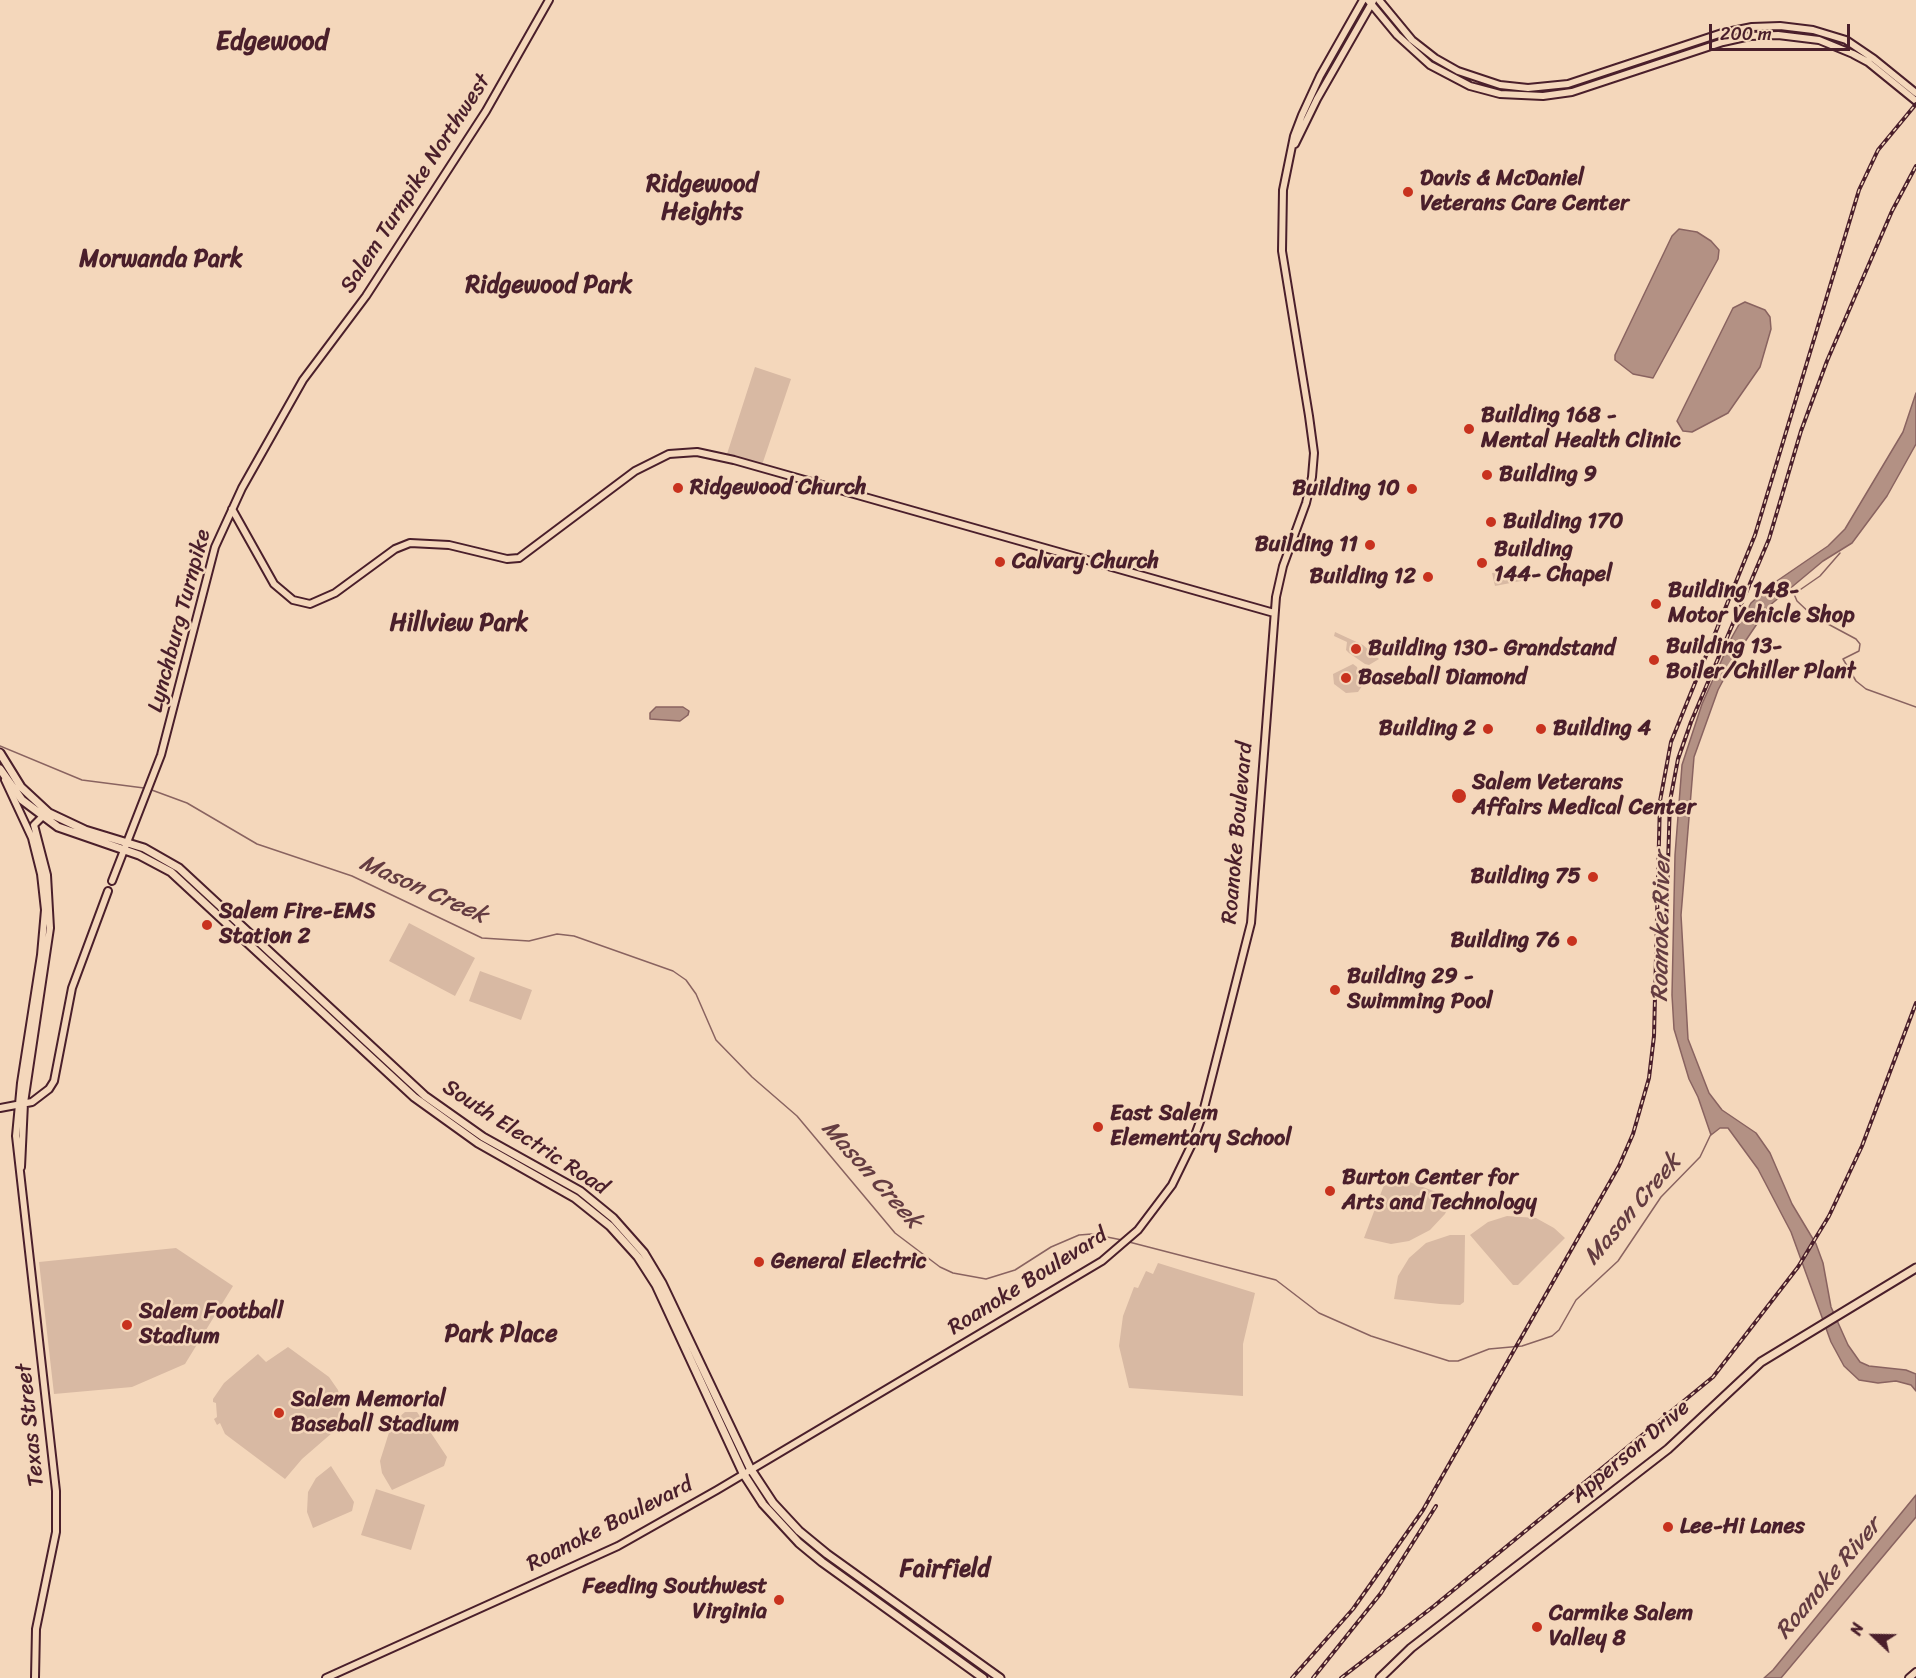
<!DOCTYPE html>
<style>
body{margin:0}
#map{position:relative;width:1916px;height:1678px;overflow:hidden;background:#f4d7bb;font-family:Sriracha,sans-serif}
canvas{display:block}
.north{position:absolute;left:1844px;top:1606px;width:60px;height:60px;-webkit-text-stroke:4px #f4d7bb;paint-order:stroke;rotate:292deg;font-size:16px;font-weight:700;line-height:24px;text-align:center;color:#4a1f2b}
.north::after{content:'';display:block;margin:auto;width:21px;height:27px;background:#4a1f2b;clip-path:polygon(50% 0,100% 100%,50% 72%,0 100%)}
.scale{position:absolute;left:1709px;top:24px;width:141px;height:27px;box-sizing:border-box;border:3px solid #4a1f2b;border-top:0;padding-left:8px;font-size:18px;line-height:21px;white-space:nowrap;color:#4a1f2b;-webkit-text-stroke:4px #f4d7bb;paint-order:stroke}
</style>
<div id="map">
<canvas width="1916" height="1678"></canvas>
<div class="north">N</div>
<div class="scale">200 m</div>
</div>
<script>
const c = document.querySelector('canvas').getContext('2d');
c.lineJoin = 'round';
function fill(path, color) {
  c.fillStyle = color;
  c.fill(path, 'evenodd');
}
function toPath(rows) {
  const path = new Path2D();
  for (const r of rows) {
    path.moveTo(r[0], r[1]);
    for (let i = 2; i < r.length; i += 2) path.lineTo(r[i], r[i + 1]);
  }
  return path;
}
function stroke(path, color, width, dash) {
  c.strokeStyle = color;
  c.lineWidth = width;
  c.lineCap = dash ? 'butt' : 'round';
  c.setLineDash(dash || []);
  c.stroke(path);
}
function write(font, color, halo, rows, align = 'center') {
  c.font = font + ' Sriracha,sans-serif';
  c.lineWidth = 5;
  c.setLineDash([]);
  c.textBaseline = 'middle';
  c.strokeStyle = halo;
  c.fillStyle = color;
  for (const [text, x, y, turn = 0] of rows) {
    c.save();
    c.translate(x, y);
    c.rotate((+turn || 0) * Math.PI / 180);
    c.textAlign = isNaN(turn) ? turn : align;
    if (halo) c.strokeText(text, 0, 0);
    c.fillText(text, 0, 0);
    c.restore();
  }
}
fill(toPath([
 [755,367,791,379,762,465,727,454],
 [1518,568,1521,581,1495,586,1492,573],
 [1335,632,1363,645,1379,659,1369,665,1365,664,1349,653,1346,650,1347,642,1334,636],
 [1353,664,1357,667,1362,686,1358,692,1346,693,1334,684,1333,674],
 [409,923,475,958,455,996,389,961],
 [480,971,532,990,521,1020,469,1001],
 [1391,1175,1452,1198,1445,1214,1430,1230,1409,1241,1391,1244,1364,1238,1387,1177],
 [1507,1216,1536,1218,1554,1228,1565,1238,1518,1285,1513,1285,1470,1235,1488,1222],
 [1450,1235,1465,1235,1464,1302,1460,1305,1440,1304,1394,1299,1398,1276,1409,1258,1426,1243],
 [176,1248,233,1286,185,1364,132,1387,54,1394,39,1262],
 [1158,1263,1255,1293,1243,1344,1243,1396,1129,1388,1119,1346,1123,1316,1134,1287,1138,1288,1146,1271,1153,1274],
 [288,1347,329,1377,338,1390,342,1407,339,1421,332,1433,302,1459,285,1479,225,1434,220,1423,217,1425,214,1419,217,1417,216,1403,213,1402,213,1399,224,1383,258,1354,266,1362],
 [405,1412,417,1412,447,1457,444,1466,392,1490,382,1473,380,1461,392,1423],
 [331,1466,354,1502,352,1511,313,1528,307,1512,308,1492,316,1478],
 [376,1489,425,1505,411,1550,361,1535]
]), '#d8b9a3');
const water = toPath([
 [1679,229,1697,232,1711,241,1719,250,1718,259,1653,378,1633,374,1615,360,1615,355,1672,236,1679,229],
 [1745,302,1765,310,1770,317,1771,329,1760,367,1728,413,1692,432,1683,431,1677,421,1733,308,1745,302],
 [1916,393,1916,444,1887,496,1852,543,1823,561,1769,606,1738,652,1718,690,1694,757,1681,915,1688,1039,1709,1093,1722,1110,1756,1133,1770,1153,1792,1204,1816,1244,1823,1263,1831,1307,1848,1345,1860,1362,1869,1366,1906,1370,1916,1374,1916,1391,1911,1385,1896,1381,1878,1383,1859,1380,1844,1366,1831,1342,1791,1232,1758,1169,1728,1128,1720,1128,1711,1135,1698,1097,1689,1079,1674,1029,1672,995,1675,855,1682,765,1702,704,1732,637,1751,603,1771,585,1828,546,1845,529,1903,432,1916,393],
 [656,707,683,707,689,711,688,715,680,721,650,719,650,713,656,707],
 [1916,1495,1916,1517,1781,1678,1764,1678,1773,1670,1916,1495]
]);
fill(water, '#b39184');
stroke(water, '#896360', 1.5);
stroke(toPath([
 [1840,553,1820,576,1794,594,1797,601,1813,616,1856,639,1860,644,1859,651,1843,659,1856,681,1866,689,1916,707],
 [0,746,82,780,144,788],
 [149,789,187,803,257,844,352,876,482,938,529,941,557,934,574,936,673,971,686,980,696,994,716,1040,752,1077,797,1116,895,1233,940,1267,953,1273,986,1279,1015,1270,1051,1247,1079,1235,1092,1234,1122,1240],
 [1129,1242,1276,1280,1319,1313,1371,1336,1449,1361,1458,1361,1489,1349,1522,1346,1552,1336,1559,1330,1576,1300,1618,1261,1661,1197,1700,1157,1711,1134]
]), '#896360', 1.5);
const secondary = toPath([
 [1368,0,1397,35,1430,65,1470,86,1500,94,1543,96,1572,92,1723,42,1750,36,1778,35,1819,40,1853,54,1868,62,1916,101],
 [1379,0,1412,40,1435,58,1458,71,1500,85,1528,88,1568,84,1722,33,1752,27,1780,26,1813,30,1846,40,1874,59,1916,93],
 [1295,144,1317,99,1373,1],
 [232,509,274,584,293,600,310,604,335,593,395,549,410,543,449,545,507,559,519,558,635,471,669,454,697,452,734,460,1274,613],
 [5,780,32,838,41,874,45,910,41,955,21,1083,16,1136,56,1491,56,1532,36,1629,35,1678],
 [112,881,161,755,215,547,242,488,303,380,366,296,486,111,549,0],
 [0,1108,32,1102,49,1089,54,1081,72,988,108,891],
 [21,1167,24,1103,50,928,47,875,34,825,42,817],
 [326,1678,618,1546,717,1490,1102,1261,1138,1230,1172,1185,1191,1146,1202,1116,1251,923,1276,597,1283,566,1306,503,1312,477,1314,453,1309,416,1282,251,1283,190,1294,136,1302,115,1320,76,1363,0],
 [1909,1678,1916,1672]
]);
const primary = toPath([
 [0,753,21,787,49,813,85,830,144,848,179,868,425,1096,483,1137,580,1191,613,1218,644,1253,662,1283,750,1468,773,1503,799,1531,827,1554,1000,1678],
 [0,769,22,800,58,827,139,855,171,872,414,1097,478,1143,575,1198,610,1226,638,1257,656,1285,743,1473,763,1504,799,1543,822,1562,983,1678],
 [1380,1678,1411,1648,1668,1449,1761,1362,1916,1268]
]);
stroke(secondary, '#4a1f2b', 10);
stroke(primary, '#4a1f2b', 11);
stroke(secondary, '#f4d7bb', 6);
stroke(primary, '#f4d7bb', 7);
const rail = toPath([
 [1664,988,1670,801,1678,759,1691,722,1769,539,1801,431,1827,361,1892,211,1916,166],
 [1292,1678,1353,1609,1423,1510,1619,1166,1633,1134,1649,1078,1654,1036,1660,801,1671,742,1755,535,1859,190,1878,150,1916,104],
 [1313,1678,1381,1593,1436,1506],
 [1341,1678,1434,1606,1713,1377,1798,1267,1829,1216,1862,1146,1916,1003]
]);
stroke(rail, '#4a1f2b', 4);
stroke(rail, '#f4d7bb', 1.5, [4.5]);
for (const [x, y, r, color] of [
 [1408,192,6,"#c8321e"],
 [1469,429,6,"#c8321e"],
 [1487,475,6,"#c8321e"],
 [678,488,6,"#c8321e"],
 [1412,489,6,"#c8321e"],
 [1491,522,6,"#c8321e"],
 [1370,545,6,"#c8321e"],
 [1000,562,6,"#c8321e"],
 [1482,563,6,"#c8321e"],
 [1428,577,6,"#c8321e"],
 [1656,604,6,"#c8321e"],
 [1356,649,6,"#c8321e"],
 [1654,660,6,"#c8321e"],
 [1346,678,6,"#c8321e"],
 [1488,729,6,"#c8321e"],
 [1541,729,6,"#c8321e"],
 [1459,796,8,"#c8321e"],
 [1593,877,6,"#c8321e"],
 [207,925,6,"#c8321e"],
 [1572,941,6,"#c8321e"],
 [1335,990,6,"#c8321e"],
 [1098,1127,6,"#c8321e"],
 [1330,1191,6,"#c8321e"],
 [759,1262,6,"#c8321e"],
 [127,1325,6,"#c8321e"],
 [279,1413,6,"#c8321e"],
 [1668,1527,6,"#c8321e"],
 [779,1600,6,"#c8321e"],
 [1537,1627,6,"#c8321e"]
]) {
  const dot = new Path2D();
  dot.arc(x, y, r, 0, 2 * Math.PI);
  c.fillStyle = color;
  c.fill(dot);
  stroke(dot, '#f4d7bb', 2);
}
write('bold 22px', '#4a1f2b', '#f4d7bb', [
 ["Davis & McDaniel",1420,179],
 ["Veterans Care Center",1420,204],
 ["Building 168 -",1481,416],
 ["Mental Health Clinic",1481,441],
 ["Building 9",1499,475],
 ["Ridgewood Church",690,488],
 ["Building 10",1400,489,"right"],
 ["Building 170",1503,522],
 ["Building 11",1358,545,"right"],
 ["Building",1494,550],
 ["144- Chapel",1494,575],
 ["Calvary Church",1012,562],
 ["Building 12",1416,577,"right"],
 ["Building 148-",1668,591],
 ["Motor Vehicle Shop",1668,616],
 ["Building 13-",1666,647],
 ["Boiler/Chiller Plant",1666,672],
 ["Building 130- Grandstand",1368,649],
 ["Baseball Diamond",1358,678],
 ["Building 2",1476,729,"right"],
 ["Building 4",1553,729],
 ["Salem Veterans",1472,783],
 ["Affairs Medical Center",1472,808],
 ["Building 75",1581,877,"right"],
 ["Salem Fire-EMS",219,912],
 ["Station 2",219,937],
 ["Building 76",1560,941,"right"],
 ["Building 29 -",1347,977],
 ["Swimming Pool",1347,1002],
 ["East Salem",1110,1114],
 ["Elementary School",1110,1139],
 ["Burton Center for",1342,1178],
 ["Arts and Technology",1342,1203],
 ["General Electric",771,1262],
 ["Salem Football",139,1312],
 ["Stadium",139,1337],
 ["Salem Memorial",291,1400],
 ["Baseball Stadium",291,1425],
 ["Lee-Hi Lanes",1680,1527],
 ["Feeding Southwest",767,1587,"right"],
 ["Virginia",767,1612,"right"],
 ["Carmike Salem",1549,1614],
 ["Valley 8",1549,1639]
], 'left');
write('22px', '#4a1f2b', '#f4d7bb', [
 ["Salem Turnpike Northwest",416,184,-57],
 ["Lynchburg Turnpike",180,621,-75],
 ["Roanoke Boulevard",1238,833,-85],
 ["South Electric Road",525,1138,33],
 ["Roanoke Boulevard",1028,1282,-32],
 ["Texas Street",31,1425,-96],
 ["Apperson Drive",1631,1452,-40],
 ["Roanoke Boulevard",610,1525,-27]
]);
write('bold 24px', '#4a1f2b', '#f4d7bb', [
 ["Ridgewood",702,185],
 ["Heights",702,213],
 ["Morwanda Park",161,260],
 ["Ridgewood Park",549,286],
 ["Hillview Park",459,624],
 ["Park Place",501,1335],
 ["Fairfield",945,1570]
]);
write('italic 24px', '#643c41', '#f4d7bb', [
 ["Mason Creek",423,890,24],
 ["Roanoke River",1662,927,-89],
 ["Mason Creek",871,1175,48],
 ["Mason Creek",1633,1210,-50],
 ["Roanoke River",1829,1579,-50]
]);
write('bold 26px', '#4a1f2b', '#f4d7bb', [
 ["Edgewood",272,42]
]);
</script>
